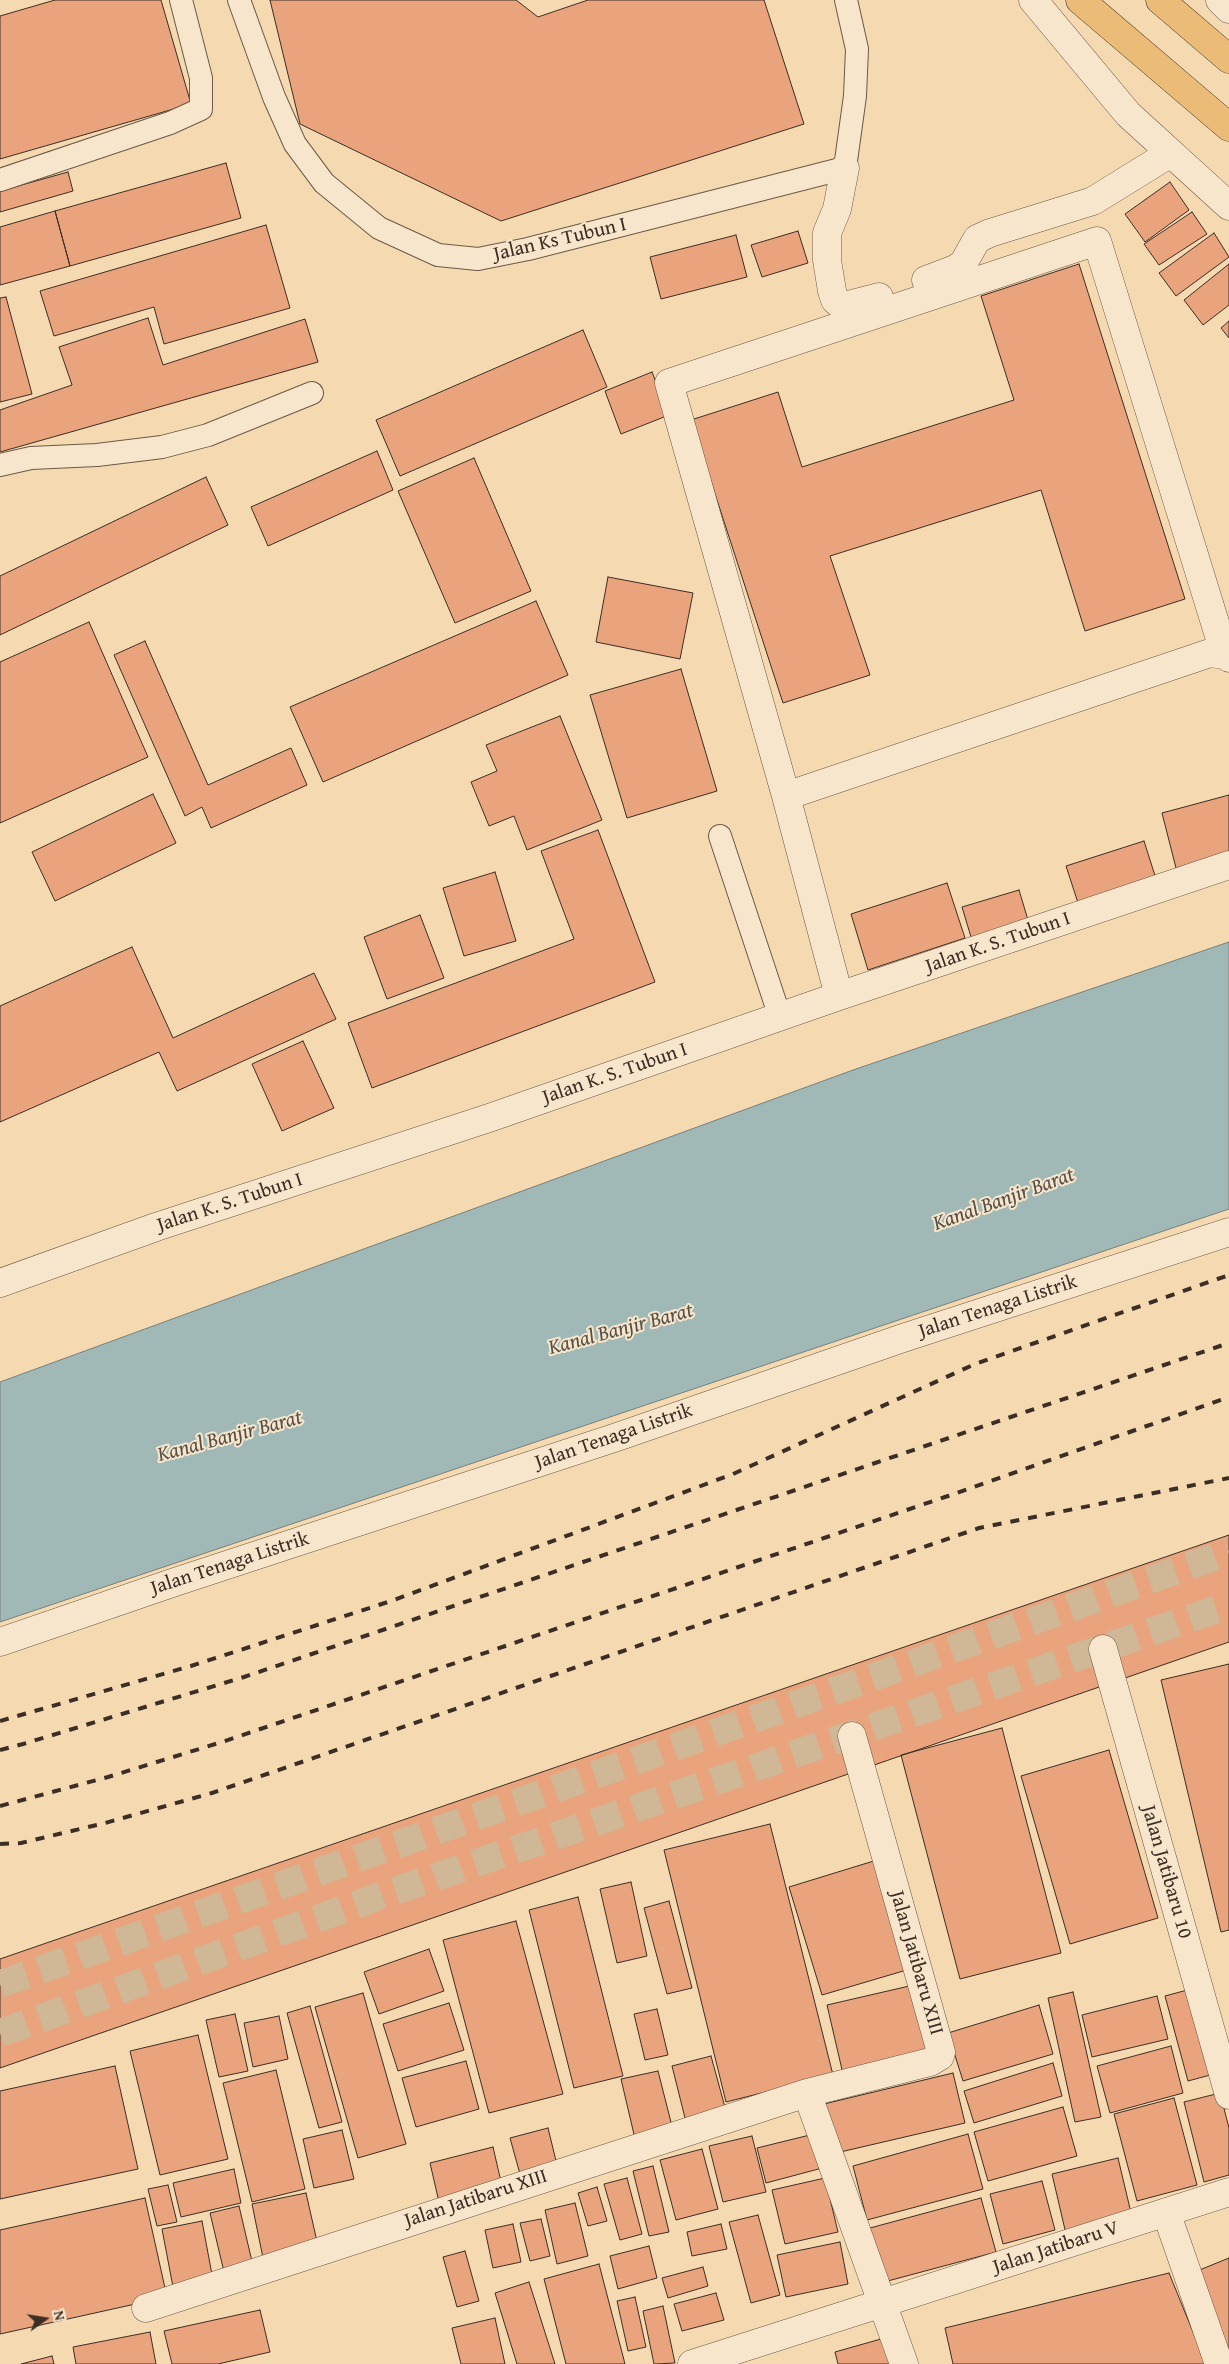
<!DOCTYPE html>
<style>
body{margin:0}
#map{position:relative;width:1229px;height:2364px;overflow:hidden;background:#f5d9b1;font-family:"Gentium Book Plus",serif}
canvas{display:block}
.north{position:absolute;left:20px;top:2294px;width:50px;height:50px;-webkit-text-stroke:4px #f8e6cc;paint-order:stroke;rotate:77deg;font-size:14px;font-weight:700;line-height:20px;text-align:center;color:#3d2e25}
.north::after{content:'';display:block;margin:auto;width:18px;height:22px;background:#3d2e25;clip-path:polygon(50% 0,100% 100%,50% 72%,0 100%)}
</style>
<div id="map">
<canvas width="1229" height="2364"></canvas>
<div class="north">N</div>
</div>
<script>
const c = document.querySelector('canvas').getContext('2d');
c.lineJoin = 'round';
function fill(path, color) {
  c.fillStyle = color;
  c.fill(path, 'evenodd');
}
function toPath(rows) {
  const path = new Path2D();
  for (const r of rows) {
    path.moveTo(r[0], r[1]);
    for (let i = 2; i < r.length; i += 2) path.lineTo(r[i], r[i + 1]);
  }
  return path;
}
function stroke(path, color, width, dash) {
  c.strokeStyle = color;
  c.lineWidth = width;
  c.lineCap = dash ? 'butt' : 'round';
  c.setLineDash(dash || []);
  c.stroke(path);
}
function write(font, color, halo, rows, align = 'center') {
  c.font = font + ' "Gentium Book Plus",serif';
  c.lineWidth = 4;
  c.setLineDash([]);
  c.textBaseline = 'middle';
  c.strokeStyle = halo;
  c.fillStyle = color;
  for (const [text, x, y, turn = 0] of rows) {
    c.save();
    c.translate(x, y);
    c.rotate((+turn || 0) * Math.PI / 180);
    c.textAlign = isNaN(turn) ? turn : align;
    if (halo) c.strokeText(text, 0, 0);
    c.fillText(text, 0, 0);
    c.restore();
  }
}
const water = toPath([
 [1229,942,1229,1209,0,1622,0,1382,853,1070,1229,942]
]);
fill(water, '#a0b8b6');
stroke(water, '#78817c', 1);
const building = toPath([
 [55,0,161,0,191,104,0,159,0,16,55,0],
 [270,0,516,0,538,17,588,0,764,0,804,124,501,221,300,124,270,0],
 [226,163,241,218,70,266,55,211,226,163],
 [68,172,73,191,0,212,0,191,68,172],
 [1170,182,1189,210,1145,242,1125,214,1170,182],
 [55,211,70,266,0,285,0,227,55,211],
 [1192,212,1207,234,1159,265,1144,244,1192,212],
 [266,225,290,308,164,344,154,307,54,336,40,291,266,225],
 [798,231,808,263,762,277,751,245,798,231],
 [1214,233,1229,257,1176,296,1159,273,1214,233],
 [736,235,747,277,661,299,650,257,736,235],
 [1079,264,1185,599,1085,631,1041,490,830,556,870,675,783,703,691,420,778,392,802,467,1014,400,981,296,1079,264],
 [1229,264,1229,305,1203,325,1184,300,1229,264],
 [6,297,32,394,0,402,0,298,6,297],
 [148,318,163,365,305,319,318,362,0,452,0,410,72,385,59,347,148,318],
 [1229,321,1229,338,1221,328,1229,321],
 [583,330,607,387,400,476,376,420,583,330],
 [652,372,669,415,621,434,605,391,652,372],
 [377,451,393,490,268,546,251,507,377,451],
 [474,458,531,591,455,623,398,491,474,458],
 [206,477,228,525,0,635,0,576,206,477],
 [608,577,693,593,680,659,596,642,608,577],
 [536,601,568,675,323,782,290,707,536,601],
 [89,622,148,757,0,823,0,662,89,622],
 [145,641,208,785,291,748,307,785,211,828,202,807,185,816,114,655,145,641],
 [681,669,717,791,627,818,590,695,681,669],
 [560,716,602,820,527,850,514,816,489,826,471,782,497,771,486,745,560,716],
 [153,794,176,843,55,901,32,852,153,794],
 [1229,795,1229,854,1176,868,1162,813,1229,795],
 [598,830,655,982,372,1088,348,1023,574,939,541,851,598,830],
 [1144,841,1157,882,1079,906,1066,866,1144,841],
 [495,872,516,941,464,956,443,888,495,872],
 [947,883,965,938,868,970,851,914,947,883],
 [1019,890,1031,930,974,947,962,907,1019,890],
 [420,915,444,978,387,999,364,937,420,915],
 [132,947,173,1038,314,973,336,1019,177,1091,159,1052,0,1122,0,1006,132,947],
 [303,1041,334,1108,282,1131,252,1064,303,1041],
 [1229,1535,1229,1642,0,2068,0,1959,1229,1535],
 [1229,1664,1229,1930,1221,1932,1161,1680,1229,1664],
 [1002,1728,1061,1953,960,1979,901,1755,1002,1728],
 [1109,1750,1158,1918,1070,1944,1021,1776,1109,1750],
 [770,1824,833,2075,726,2102,664,1850,770,1824],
 [877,1860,910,1969,822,1995,789,1887,877,1860],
 [631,1882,647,1956,617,1963,600,1889,631,1882],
 [578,1897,623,2076,574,2088,529,1910,578,1897],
 [669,1901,692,1988,667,1994,644,1908,669,1901],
 [516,1921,563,2094,489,2113,443,1940,516,1921],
 [429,1949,444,1991,379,2014,364,1972,429,1949],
 [918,1984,934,2053,843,2074,827,2005,918,1984],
 [1191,1989,1214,2074,1188,2081,1165,1996,1191,1989],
 [1073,1992,1101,2117,1075,2122,1048,1998,1073,1992],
 [363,1993,406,2144,358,2158,315,2007,363,1993],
 [1157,1996,1168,2039,1092,2057,1082,2015,1157,1996],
 [449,2003,464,2050,398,2071,383,2024,449,2003],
 [1039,2005,1053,2054,963,2081,948,2033,1039,2005],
 [310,2006,342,2122,319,2128,287,2013,310,2006],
 [657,2009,668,2055,645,2060,634,2014,657,2009],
 [235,2014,248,2071,219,2077,206,2020,235,2014],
 [279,2016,288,2059,253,2067,244,2023,279,2016],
 [198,2035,228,2159,160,2175,130,2051,198,2035],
 [1171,2046,1183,2093,1110,2113,1097,2066,1171,2046],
 [711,2056,726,2111,686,2122,672,2066,711,2056],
 [466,2061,479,2109,416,2127,402,2078,466,2061],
 [1053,2063,1062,2096,974,2123,964,2091,1053,2063],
 [115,2066,138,2169,0,2199,0,2091,115,2066],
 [276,2070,305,2189,252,2202,223,2083,276,2070],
 [658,2071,674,2134,636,2143,621,2079,658,2071],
 [953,2073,965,2123,836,2153,824,2104,953,2073],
 [1220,2093,1229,2128,1229,2175,1204,2182,1184,2102,1220,2093],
 [1174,2098,1197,2185,1137,2201,1114,2114,1174,2098],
 [1063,2107,1077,2156,988,2181,974,2132,1063,2107],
 [548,2128,557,2165,520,2174,510,2138,548,2128],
 [342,2130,354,2179,314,2188,303,2139,342,2130],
 [818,2133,826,2167,766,2183,757,2148,818,2133],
 [968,2134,983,2189,867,2220,853,2166,968,2134],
 [752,2136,766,2192,723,2202,709,2146,752,2136],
 [493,2147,502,2186,439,2202,430,2163,493,2147],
 [702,2149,718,2209,676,2220,660,2160,702,2149],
 [1118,2158,1132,2217,1066,2234,1052,2174,1118,2158],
 [653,2166,669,2232,649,2236,633,2171,653,2166],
 [234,2169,241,2203,181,2217,173,2183,234,2169],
 [627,2178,642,2234,620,2240,604,2184,627,2178],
 [825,2178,838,2232,785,2244,772,2190,825,2178],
 [1042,2181,1055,2230,1003,2244,990,2194,1042,2181],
 [168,2185,177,2222,157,2226,148,2189,168,2185],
 [597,2187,607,2221,588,2226,578,2193,597,2187],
 [306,2193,318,2246,263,2258,252,2204,306,2193],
 [145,2198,167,2297,0,2334,0,2230,145,2198],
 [981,2198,996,2252,884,2282,870,2228,981,2198],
 [575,2203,588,2256,557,2264,545,2210,575,2203],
 [239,2206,254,2270,225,2276,210,2213,239,2206],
 [758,2215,780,2295,751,2303,729,2222,758,2215],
 [541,2219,550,2256,530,2261,520,2223,541,2219],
 [202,2221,213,2280,173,2287,162,2229,202,2221],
 [513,2224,521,2262,493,2268,485,2230,513,2224],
 [721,2224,727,2249,692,2256,687,2232,721,2224],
 [840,2242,848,2284,786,2297,777,2255,840,2242],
 [649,2246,657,2278,618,2289,610,2256,649,2246],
 [465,2251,479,2301,457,2307,443,2257,465,2251],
 [1229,2258,1229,2354,1197,2271,1229,2258],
 [599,2264,625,2364,566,2364,544,2279,599,2264],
 [703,2267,708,2286,668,2298,662,2278,703,2267],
 [1169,2273,1206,2364,953,2364,945,2328,1169,2273],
 [529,2282,555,2364,517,2364,495,2293,529,2282],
 [716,2293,724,2320,682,2331,674,2304,716,2293],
 [635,2297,646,2347,628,2351,617,2301,635,2297],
 [663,2306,675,2363,654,2364,643,2311,663,2306],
 [260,2310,270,2352,218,2364,172,2364,164,2331,260,2310],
 [495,2318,505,2364,461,2364,452,2328,495,2318],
 [150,2332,156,2364,76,2364,73,2347,150,2332],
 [888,2337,896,2364,838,2364,835,2352,888,2337],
 [52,2356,54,2364,21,2364,52,2356]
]);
fill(building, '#e9a37d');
stroke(building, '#3d2e25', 1);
stroke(toPath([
 [0,1984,1229,1552],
 [0,2033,386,1894,1229,1605]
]), '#d0b795', 28, [28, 14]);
const lane = toPath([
 [239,0,274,97,295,144,324,183,379,228,438,255,478,259,528,249,845,168,855,96,857,49,846,0],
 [0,180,170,123,201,109,201,78,181,0],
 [0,465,31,458,97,455,162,447,208,435,312,393],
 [720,836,780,1017]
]);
const street = toPath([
 [1033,0,1128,114,1229,206],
 [1220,0,1229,9],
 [845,168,837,209,827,233,827,260,832,291,835,300,841,305,848,305,879,297],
 [926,280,955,269,963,264,977,239,990,233,1093,201,1169,154],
 [786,796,1210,653,1225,655,1229,658],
 [839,996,786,796,669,383,1097,241,1225,655],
 [0,1283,156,1227,489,1118,839,996,1229,865],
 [0,1642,175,1582,617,1437,903,1338,1229,1232],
 [1103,1649,1229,2095],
 [852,1736,941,2052,940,2056,930,2062,807,2093,904,2364],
 [1166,2212,1219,2364],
 [146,2308,807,2093],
 [692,2364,1229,2192]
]);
const primary = toPath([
 [1080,0,1229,127],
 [1160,0,1229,59]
]);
stroke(lane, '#6b5948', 24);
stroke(street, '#6b5948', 29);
stroke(primary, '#3d2e25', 29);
stroke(lane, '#f8e6cc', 22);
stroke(street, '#f8e6cc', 28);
stroke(primary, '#eabc78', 28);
stroke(toPath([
 [0,1721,191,1666,394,1600,733,1474,975,1364,1229,1275],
 [0,1750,23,1744,244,1677,1229,1343],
 [0,1806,108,1777,222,1742,948,1496,1229,1397],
 [0,1844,21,1843,105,1823,212,1793,979,1528,1229,1478]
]), '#3d2e25', 4, [9, 9]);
write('20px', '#3d2e25', '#f8e6cc', [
 ["Jalan Ks Tubun I",560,240,-13],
 ["Jalan K. S. Tubun I",998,943,-19],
 ["Jalan K. S. Tubun I",615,1074,-19],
 ["Jalan K. S. Tubun I",230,1203,-18],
 ["Jalan Tenaga Listrik",998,1307,-18],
 ["Jalan Tenaga Listrik",614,1437,-19],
 ["Jalan Tenaga Listrik",230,1564,-18],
 ["Jalan Jatibaru 10",1166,1872,74],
 ["Jalan Jatibaru XIII",916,1963,74],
 ["Jalan Jatibaru XIII",476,2199,-18],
 ["Jalan Jatibaru V",1056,2248,-18]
]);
write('italic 21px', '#565049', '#f8e6cc', [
 ["Kanal Banjir Barat",1004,1200,-20],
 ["Kanal Banjir Barat",621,1330,-15],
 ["Kanal Banjir Barat",230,1437,-15]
]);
</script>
